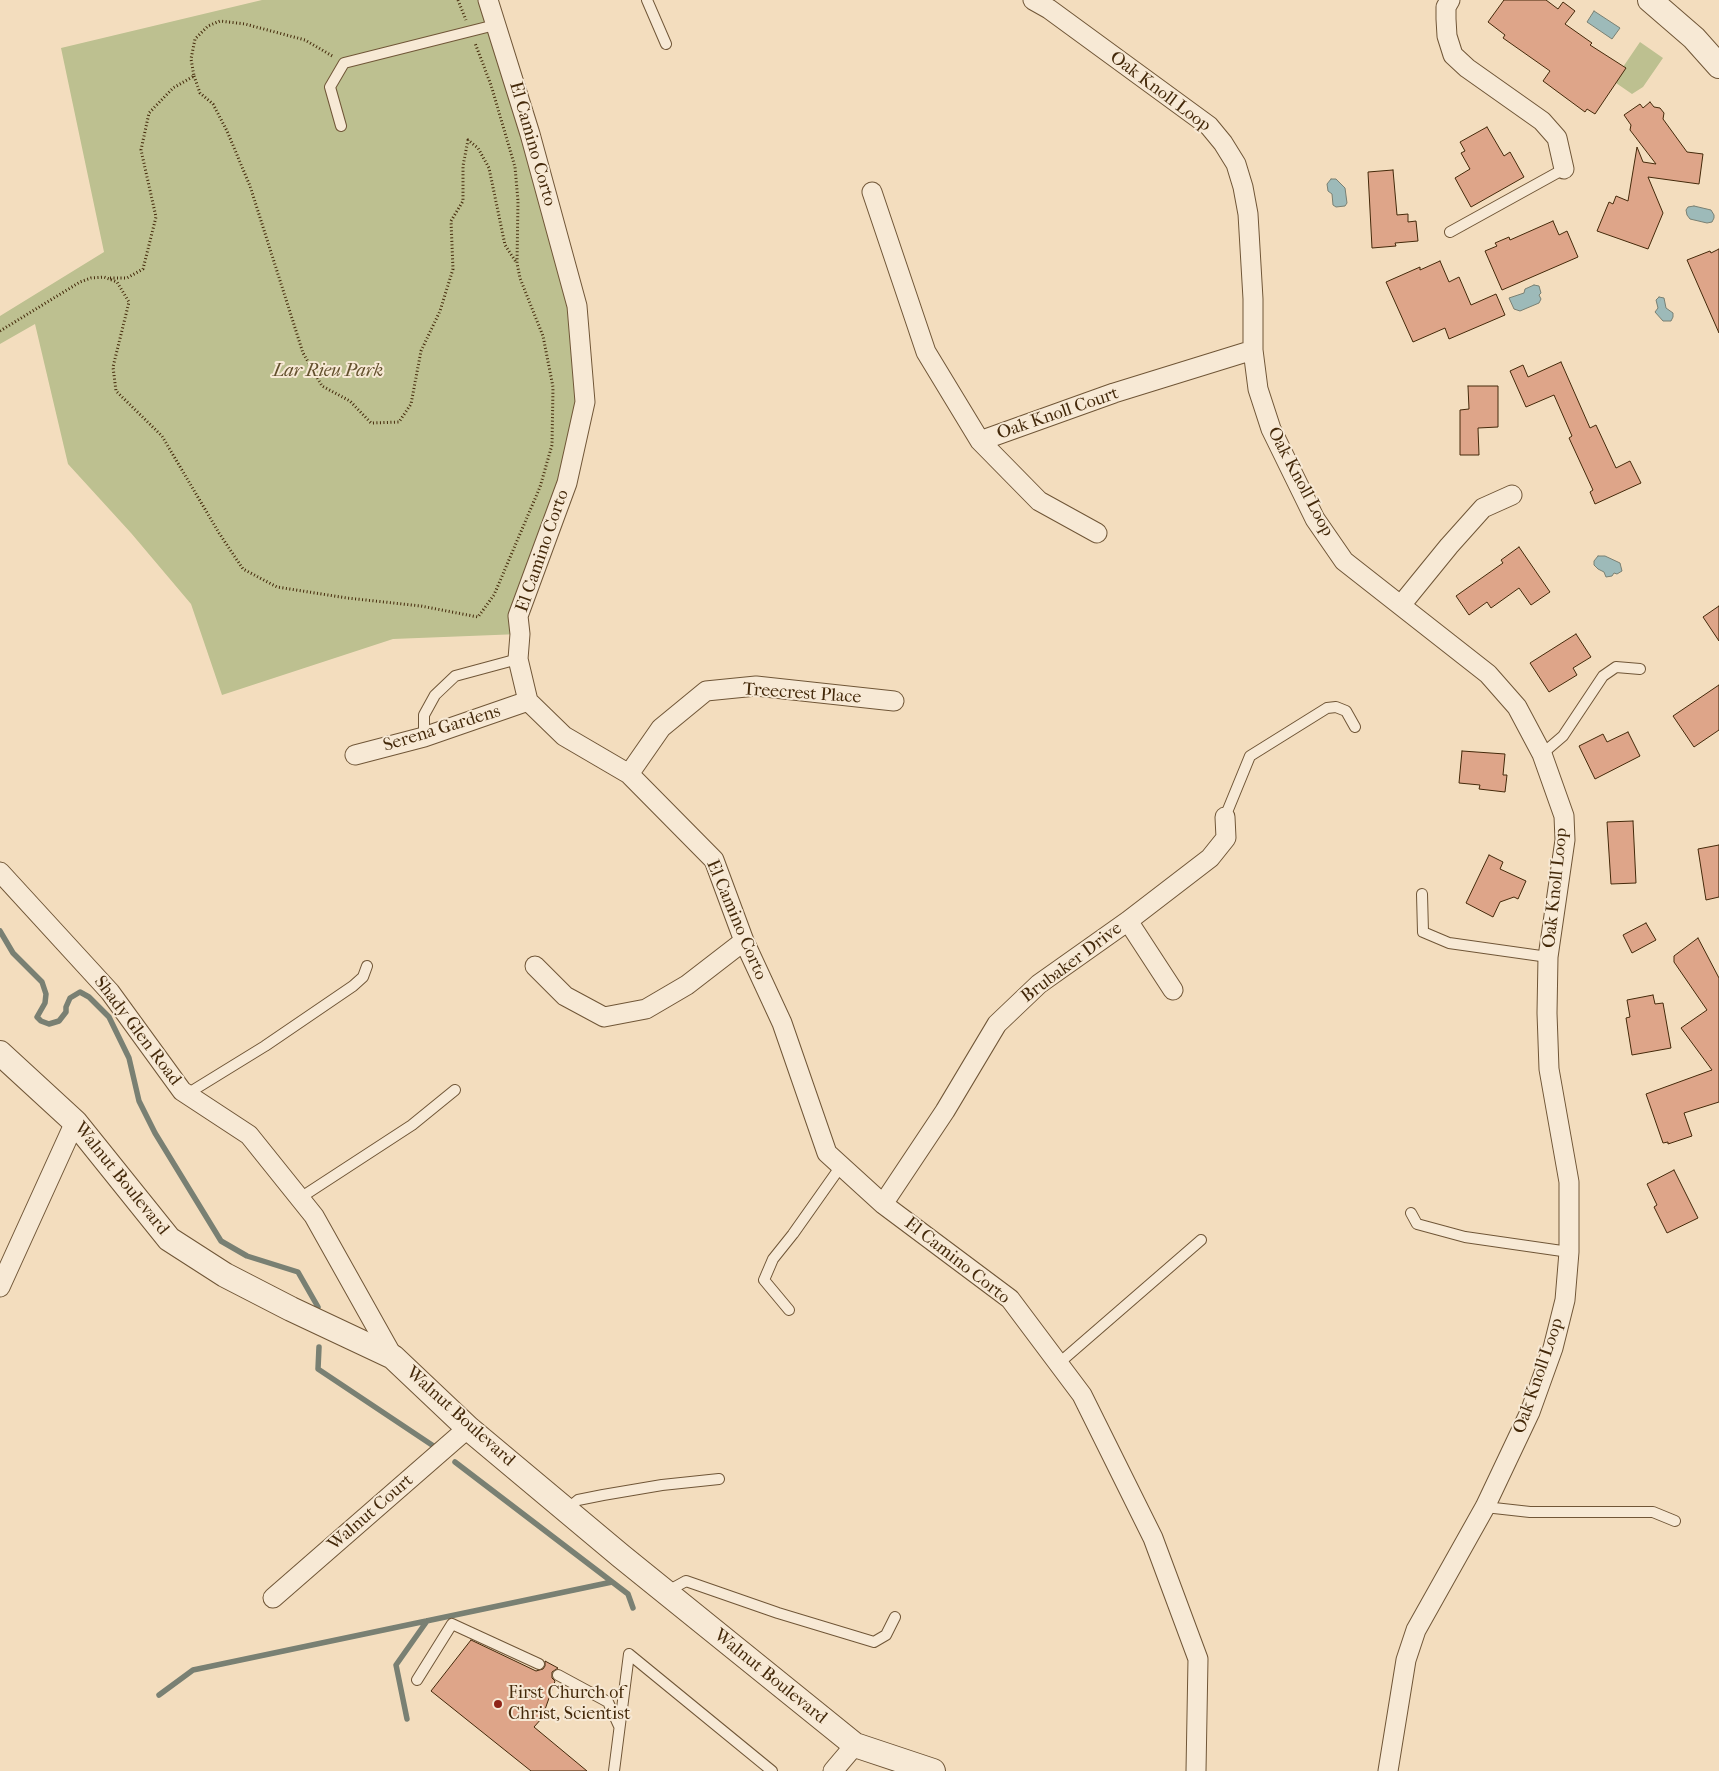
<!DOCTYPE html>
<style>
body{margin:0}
canvas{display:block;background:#f3ddbe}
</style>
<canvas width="1719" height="1771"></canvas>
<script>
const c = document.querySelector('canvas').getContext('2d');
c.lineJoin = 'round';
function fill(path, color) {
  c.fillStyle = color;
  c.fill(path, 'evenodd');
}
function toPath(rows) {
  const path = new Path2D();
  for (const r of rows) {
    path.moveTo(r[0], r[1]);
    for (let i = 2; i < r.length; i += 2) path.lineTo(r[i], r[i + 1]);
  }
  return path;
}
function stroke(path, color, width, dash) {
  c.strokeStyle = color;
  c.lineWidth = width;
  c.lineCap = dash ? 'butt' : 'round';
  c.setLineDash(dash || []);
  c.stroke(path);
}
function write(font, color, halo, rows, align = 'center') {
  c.font = font + ' "IM FELL French Canon",serif';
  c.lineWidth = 4;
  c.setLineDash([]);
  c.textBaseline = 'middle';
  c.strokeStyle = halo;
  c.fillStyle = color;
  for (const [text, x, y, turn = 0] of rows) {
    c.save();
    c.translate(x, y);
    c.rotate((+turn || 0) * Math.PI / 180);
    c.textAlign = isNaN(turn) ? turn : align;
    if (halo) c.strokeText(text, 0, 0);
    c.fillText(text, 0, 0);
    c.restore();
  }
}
fill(toPath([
 [262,0,488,0,577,306,585,402,520,634,393,639,222,695,191,604,131,533,68,464,35,324,0,344,0,316,104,252,61,48],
 [1640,42,1663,58,1643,87,1632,94,1616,83,1623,67]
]), '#bdc090');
const water = toPath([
 [1594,11,1620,28,1612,39,1587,22,1594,11],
 [1331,179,1336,179,1345,188,1347,203,1345,206,1336,207,1333,205,1332,194,1328,191,1327,184,1331,179],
 [1694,206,1711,210,1714,215,1714,218,1712,222,1707,223,1690,219,1687,215,1686,210,1688,207,1694,206],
 [1534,285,1539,286,1541,293,1539,295,1541,299,1539,303,1520,311,1514,309,1509,298,1524,293,1525,289,1534,285],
 [1659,297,1664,298,1666,308,1673,313,1673,317,1671,321,1663,321,1655,312,1658,308,1656,300,1659,297],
 [1598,556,1605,556,1620,563,1622,571,1617,574,1614,573,1612,576,1606,577,1604,572,1598,569,1594,565,1594,561,1598,556]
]);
fill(water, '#9dbab9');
stroke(water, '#798073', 1);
stroke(toPath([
 [0,931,13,953,42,982,46,994,45,1003,37,1017,41,1021,49,1024,59,1021,66,1012,66,1007,70,998,80,992,89,997,109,1017,129,1058,139,1101,155,1133,221,1241,247,1256,298,1272,318,1307],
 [319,1347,318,1369,435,1447],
 [455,1462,628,1594,633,1608],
 [159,1695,193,1670,612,1582],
 [407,1719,396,1665,427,1621]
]), '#798073', 5.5);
const building = toPath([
 [1504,0,1546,0,1558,9,1563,2,1575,11,1565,24,1592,43,1590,45,1626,68,1595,114,1587,109,1585,112,1543,81,1550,71,1503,38,1505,35,1488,22,1504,0],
 [1650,102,1654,107,1660,108,1664,113,1663,119,1687,152,1703,154,1699,184,1648,177,1663,213,1648,249,1597,231,1609,202,1613,204,1616,196,1628,201,1637,147,1643,162,1656,164,1630,130,1631,125,1624,115,1640,104,1643,108,1650,102],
 [1487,127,1504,156,1510,152,1524,177,1471,207,1455,178,1470,169,1461,153,1465,151,1460,142,1487,127],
 [1393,170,1397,215,1408,214,1408,222,1416,221,1418,241,1395,243,1396,246,1372,248,1368,172,1393,170],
 [1553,221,1559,235,1567,231,1578,257,1502,290,1485,251,1497,246,1495,243,1509,237,1510,240,1553,221],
 [1719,249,1719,333,1687,260,1710,251,1711,253,1719,249],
 [1440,261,1449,282,1459,277,1471,305,1496,294,1505,315,1449,339,1445,328,1413,342,1386,282,1420,267,1420,270,1440,261],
 [1561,362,1590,428,1596,425,1616,468,1630,461,1641,483,1595,504,1590,492,1593,490,1569,438,1572,436,1554,395,1526,407,1510,371,1523,365,1528,377,1561,362],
 [1468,386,1498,386,1498,427,1478,428,1479,455,1460,455,1460,410,1469,409,1468,386],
 [1519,547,1550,592,1531,605,1519,588,1491,608,1487,602,1469,615,1456,596,1503,563,1501,560,1519,547],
 [1719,606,1719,641,1703,617,1719,606],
 [1576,634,1591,657,1573,668,1577,675,1549,692,1530,663,1576,634],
 [1719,685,1719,730,1694,747,1673,716,1719,685],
 [1628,732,1640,756,1595,779,1579,746,1603,734,1607,742,1628,732],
 [1462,751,1505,754,1503,775,1507,775,1505,792,1479,789,1480,785,1459,783,1462,751],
 [1633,821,1636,883,1611,884,1607,822,1633,821],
 [1719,845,1719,897,1706,900,1698,849,1719,845],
 [1489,855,1503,862,1500,869,1526,881,1518,899,1514,897,1500,902,1493,917,1466,903,1489,855],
 [1646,923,1656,940,1632,953,1623,935,1646,923],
 [1698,938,1719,978,1719,1102,1684,1113,1692,1136,1668,1144,1668,1142,1663,1143,1646,1094,1712,1070,1681,1028,1707,1010,1674,962,1674,956,1698,938],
 [1653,995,1655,1004,1663,1003,1671,1048,1632,1055,1626,1018,1630,1017,1627,1000,1653,995],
 [1674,1170,1698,1218,1667,1233,1654,1207,1657,1205,1647,1184,1674,1170],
 [471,1640,536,1671,543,1669,545,1666,545,1661,558,1668,552,1672,552,1678,555,1681,542,1718,534,1727,587,1771,531,1771,431,1691,471,1640]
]);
fill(building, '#dea589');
stroke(building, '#44290a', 1);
const service = toPath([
 [647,0,666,44],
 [341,126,330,87,344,63,495,25],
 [1450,232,1564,169],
 [424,737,424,715,435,695,455,676,518,659],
 [1542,754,1563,736,1603,676,1616,667,1640,669],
 [1225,817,1250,756,1327,708,1336,707,1346,711,1355,727],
 [1422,894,1423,932,1449,943,1548,957],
 [187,1094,265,1046,353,986,363,977,367,966],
 [300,1198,412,1125,455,1090],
 [1411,1213,1417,1224,1465,1237,1569,1252],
 [789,1310,764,1280,773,1259,793,1234,841,1166],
 [1058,1364,1201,1240],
 [1485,1507,1530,1512,1653,1512,1675,1521],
 [566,1510,578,1500,603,1495,662,1485,719,1479],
 [666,1592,686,1581,778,1613,874,1642,886,1635,895,1617],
 [558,1675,608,1702,619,1726],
 [417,1680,452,1624,539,1664],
 [614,1771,629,1654,772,1771]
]);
const minor = toPath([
 [488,0,530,134,577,306,585,402,567,483,518,616,520,634,518,659,528,701,564,736,629,774,714,860,744,941,782,1023,827,1153,883,1204,1010,1299,1082,1395,1153,1538,1198,1659,1196,1771],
 [1033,0,1049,9,1209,126,1223,143,1236,164,1243,187,1248,214,1253,299,1253,350,1258,389,1271,429,1315,519,1344,561,1488,674,1517,707,1542,754,1564,816,1565,840,1548,957,1547,1013,1549,1069,1569,1182,1569,1252,1565,1300,1553,1348,1530,1412,1485,1507,1416,1630,1406,1660,1388,1771],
 [1450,0,1446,7,1446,19,1447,36,1453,55,1467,68,1542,121,1557,138,1564,169],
 [872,192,926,352,980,441,1039,501,1097,533],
 [980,441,1114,393,1253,350],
 [1401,605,1449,546,1483,508,1512,495],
 [355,755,424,737,528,701],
 [629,774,661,728,706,691,756,686,894,701],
 [0,872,110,992,182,1091,249,1135,314,1216,393,1357],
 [1128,921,1173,990],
 [535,966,565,996,604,1017,646,1009,687,985,744,941],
 [883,1204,945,1111,997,1024,1039,984,1128,921,1210,858,1226,838,1225,817],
 [0,1287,75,1122],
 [273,1598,468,1428],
 [833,1771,855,1745]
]);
const tertiary = toPath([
 [1650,0,1694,38,1719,66],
 [0,1053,75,1122,169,1239,225,1275,291,1309,393,1357,468,1428,621,1556,855,1745,933,1771]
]);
stroke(service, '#705637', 12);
stroke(minor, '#705637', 21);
stroke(tertiary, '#705637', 26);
stroke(toPath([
 [458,0,466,20],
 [194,76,200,93,213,104,227,131,250,186,303,353,322,386,350,401,371,423,399,422,411,404,421,351,440,311,453,269,451,221,463,201,463,166,468,140,478,148,489,168,505,245,516,262],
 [110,278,127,278,143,269,156,217,141,150,149,113,173,88,194,76,191,59,195,39,208,26,220,21,245,24,305,40,334,57],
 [0,331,80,282,91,278,104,277,117,282,129,302,113,367,116,391,162,436,219,533,243,569,277,587,347,598,421,606,478,617,494,595,540,487,552,445,553,387,543,336,520,278,517,263,518,201,515,167,491,85,475,43]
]), '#44290a', 3, [1, 2.5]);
stroke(service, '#f7e9d5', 10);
stroke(minor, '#f7e9d5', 19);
stroke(tertiary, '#f7e9d5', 24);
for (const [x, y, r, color] of [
 [498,1704,5,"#8f2418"]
]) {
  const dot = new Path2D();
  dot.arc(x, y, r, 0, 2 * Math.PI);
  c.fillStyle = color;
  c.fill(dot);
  stroke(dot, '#f7e9d5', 2);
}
write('18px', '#44290a', '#f7e9d5', [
 ["Oak Knoll Loop",1160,92,37],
 ["El Camino Corto",532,144,74],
 ["Oak Knoll Court",1058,414,-19],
 ["Oak Knoll Loop",1300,482,62],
 ["El Camino Corto",543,551,-71],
 ["Treecrest Place",802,694,4],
 ["Serena Gardens",442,729,-17],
 ["Oak Knoll Loop",1556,888,-84],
 ["El Camino Corto",736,920,67],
 ["Brubaker Drive",1072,963,-37],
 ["Shady Glen Road",137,1031,53],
 ["Walnut Boulevard",121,1179,51],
 ["El Camino Corto",957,1261,38],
 ["Oak Knoll Loop",1539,1376,-71],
 ["Walnut Boulevard",460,1417,42],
 ["Walnut Court",371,1513,-41],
 ["Walnut Boulevard",770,1677,39]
]);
write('italic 18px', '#624f2c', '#f7e9d5', [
 ["Lar Rieu Park",328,372]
]);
write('18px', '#44290a', '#f7e9d5', [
 ["First Church of",508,1694],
 ["Christ, Scientist",508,1715]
], 'left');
</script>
